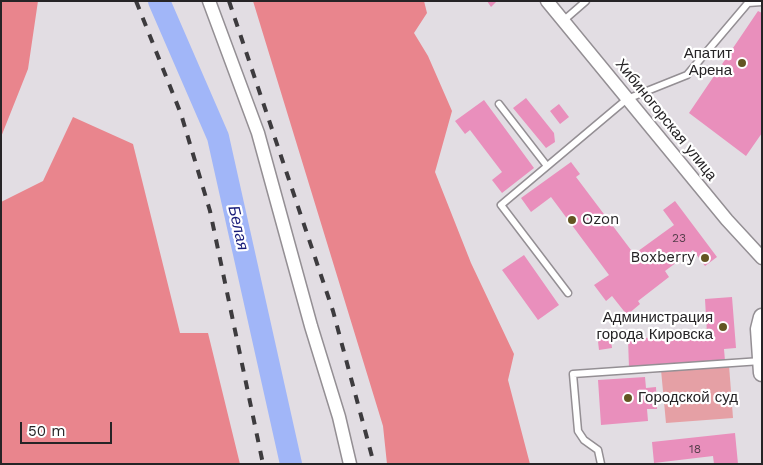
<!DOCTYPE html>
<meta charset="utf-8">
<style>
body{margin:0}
#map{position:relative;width:763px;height:465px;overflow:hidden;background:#e2dde3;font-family:"Work Sans",sans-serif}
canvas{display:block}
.frame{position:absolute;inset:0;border:2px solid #262426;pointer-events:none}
.scale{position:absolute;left:20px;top:422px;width:92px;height:22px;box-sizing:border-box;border:2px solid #262426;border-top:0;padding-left:6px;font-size:15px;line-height:18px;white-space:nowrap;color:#262426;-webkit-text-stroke:4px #fff;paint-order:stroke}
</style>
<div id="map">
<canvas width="763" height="465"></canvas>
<div class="frame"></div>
<div class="scale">50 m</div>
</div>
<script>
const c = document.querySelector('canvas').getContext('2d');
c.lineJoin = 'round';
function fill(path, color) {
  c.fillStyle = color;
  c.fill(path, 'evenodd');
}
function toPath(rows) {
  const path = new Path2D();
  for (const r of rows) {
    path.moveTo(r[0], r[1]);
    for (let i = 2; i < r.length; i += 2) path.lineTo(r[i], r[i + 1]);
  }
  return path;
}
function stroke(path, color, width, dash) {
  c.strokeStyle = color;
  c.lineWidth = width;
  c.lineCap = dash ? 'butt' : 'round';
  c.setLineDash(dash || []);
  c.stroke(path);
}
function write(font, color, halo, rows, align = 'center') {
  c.font = font + ' "Work Sans",sans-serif';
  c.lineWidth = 4.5;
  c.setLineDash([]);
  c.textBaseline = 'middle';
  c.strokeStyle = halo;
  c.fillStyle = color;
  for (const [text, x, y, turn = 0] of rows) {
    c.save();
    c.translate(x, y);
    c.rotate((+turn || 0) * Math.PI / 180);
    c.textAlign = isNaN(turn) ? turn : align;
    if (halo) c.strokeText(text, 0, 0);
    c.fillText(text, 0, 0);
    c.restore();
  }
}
fill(toPath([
 [729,365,733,418,666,423,661,370]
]), '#e5a0a5');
fill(toPath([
 [1,1,38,1,28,69,1,137],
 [253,1,424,1,427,13,414,33,428,56,452,111,435,172,471,263,514,354,508,380,530,464,387,464,383,426],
 [73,117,133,144,180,333,208,333,240,464,1,464,1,202,43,181]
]), '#e9858d');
stroke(toPath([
 [159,1,218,137,291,464]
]), '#a1b6f8', 22);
fill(toPath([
 [487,1,497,1,491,7],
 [758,11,762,13,762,133,746,156,689,113],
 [526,98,554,133,555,142,546,148,513,108],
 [484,100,534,168,502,193,492,180,502,172,470,130,465,134,455,121],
 [559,104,569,117,560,124,550,111],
 [571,162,580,174,576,177,634,254,674,225,663,210,675,201,717,257,705,266,693,250,665,271,669,277,638,301,640,304,627,315,612,296,606,301,594,285,609,275,551,197,531,212,521,198],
 [524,255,559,305,538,320,502,270],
 [732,297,736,348,724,349,725,361,629,368,628,339,707,334,705,299],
 [610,331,612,348,599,350,597,333],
 [645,377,646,388,656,387,657,409,647,409,648,421,601,425,598,380],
 [735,433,738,464,714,464,713,456,654,463,652,442]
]), '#e98fbc');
const service = toPath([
 [563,21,586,1],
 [499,104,547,166],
 [568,293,501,205,627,99,687,75,748,3,762,2],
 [601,464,598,450,584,440,578,431,573,374,761,361]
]);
const minor = toPath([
 [209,1,258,133,311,326,339,417,350,464],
 [547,1,727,220,762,258]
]);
const secondary = toPath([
 [762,317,759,329,762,373]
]);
stroke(service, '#948f94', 9);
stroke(minor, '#948f94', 15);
stroke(secondary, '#948f94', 19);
stroke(service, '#fff', 6);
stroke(minor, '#fff', 12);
stroke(secondary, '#fff', 16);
stroke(toPath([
 [136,1,181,114,210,211,263,464],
 [229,1,333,311,374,464]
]), '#3d3b3e', 4, [9, 9]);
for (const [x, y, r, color] of [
 [742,63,5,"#635522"],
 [572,220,5,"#635522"],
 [705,258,5,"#635522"],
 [723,327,5,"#635522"],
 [628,398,5,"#635522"]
]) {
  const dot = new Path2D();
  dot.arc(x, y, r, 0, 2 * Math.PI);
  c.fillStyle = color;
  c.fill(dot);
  stroke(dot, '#fff', 2);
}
write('12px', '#573f4c', null, [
 ["23",679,238],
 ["18",695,449]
]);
write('15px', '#262426', '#fff', [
 ["Апатит",732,54],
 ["Арена",732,71],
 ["Ozon",582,220,"left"],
 ["Boxberry",695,258],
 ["Администрация",713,318],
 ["города Кировска",713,335],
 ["Городской суд",638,398,"left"]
], 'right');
write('15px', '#262426', '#fff', [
 ["Хибиногорская улица",666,120,51]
]);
write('italic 16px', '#171c79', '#fff', [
 ["Белая",238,228,77]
]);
</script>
